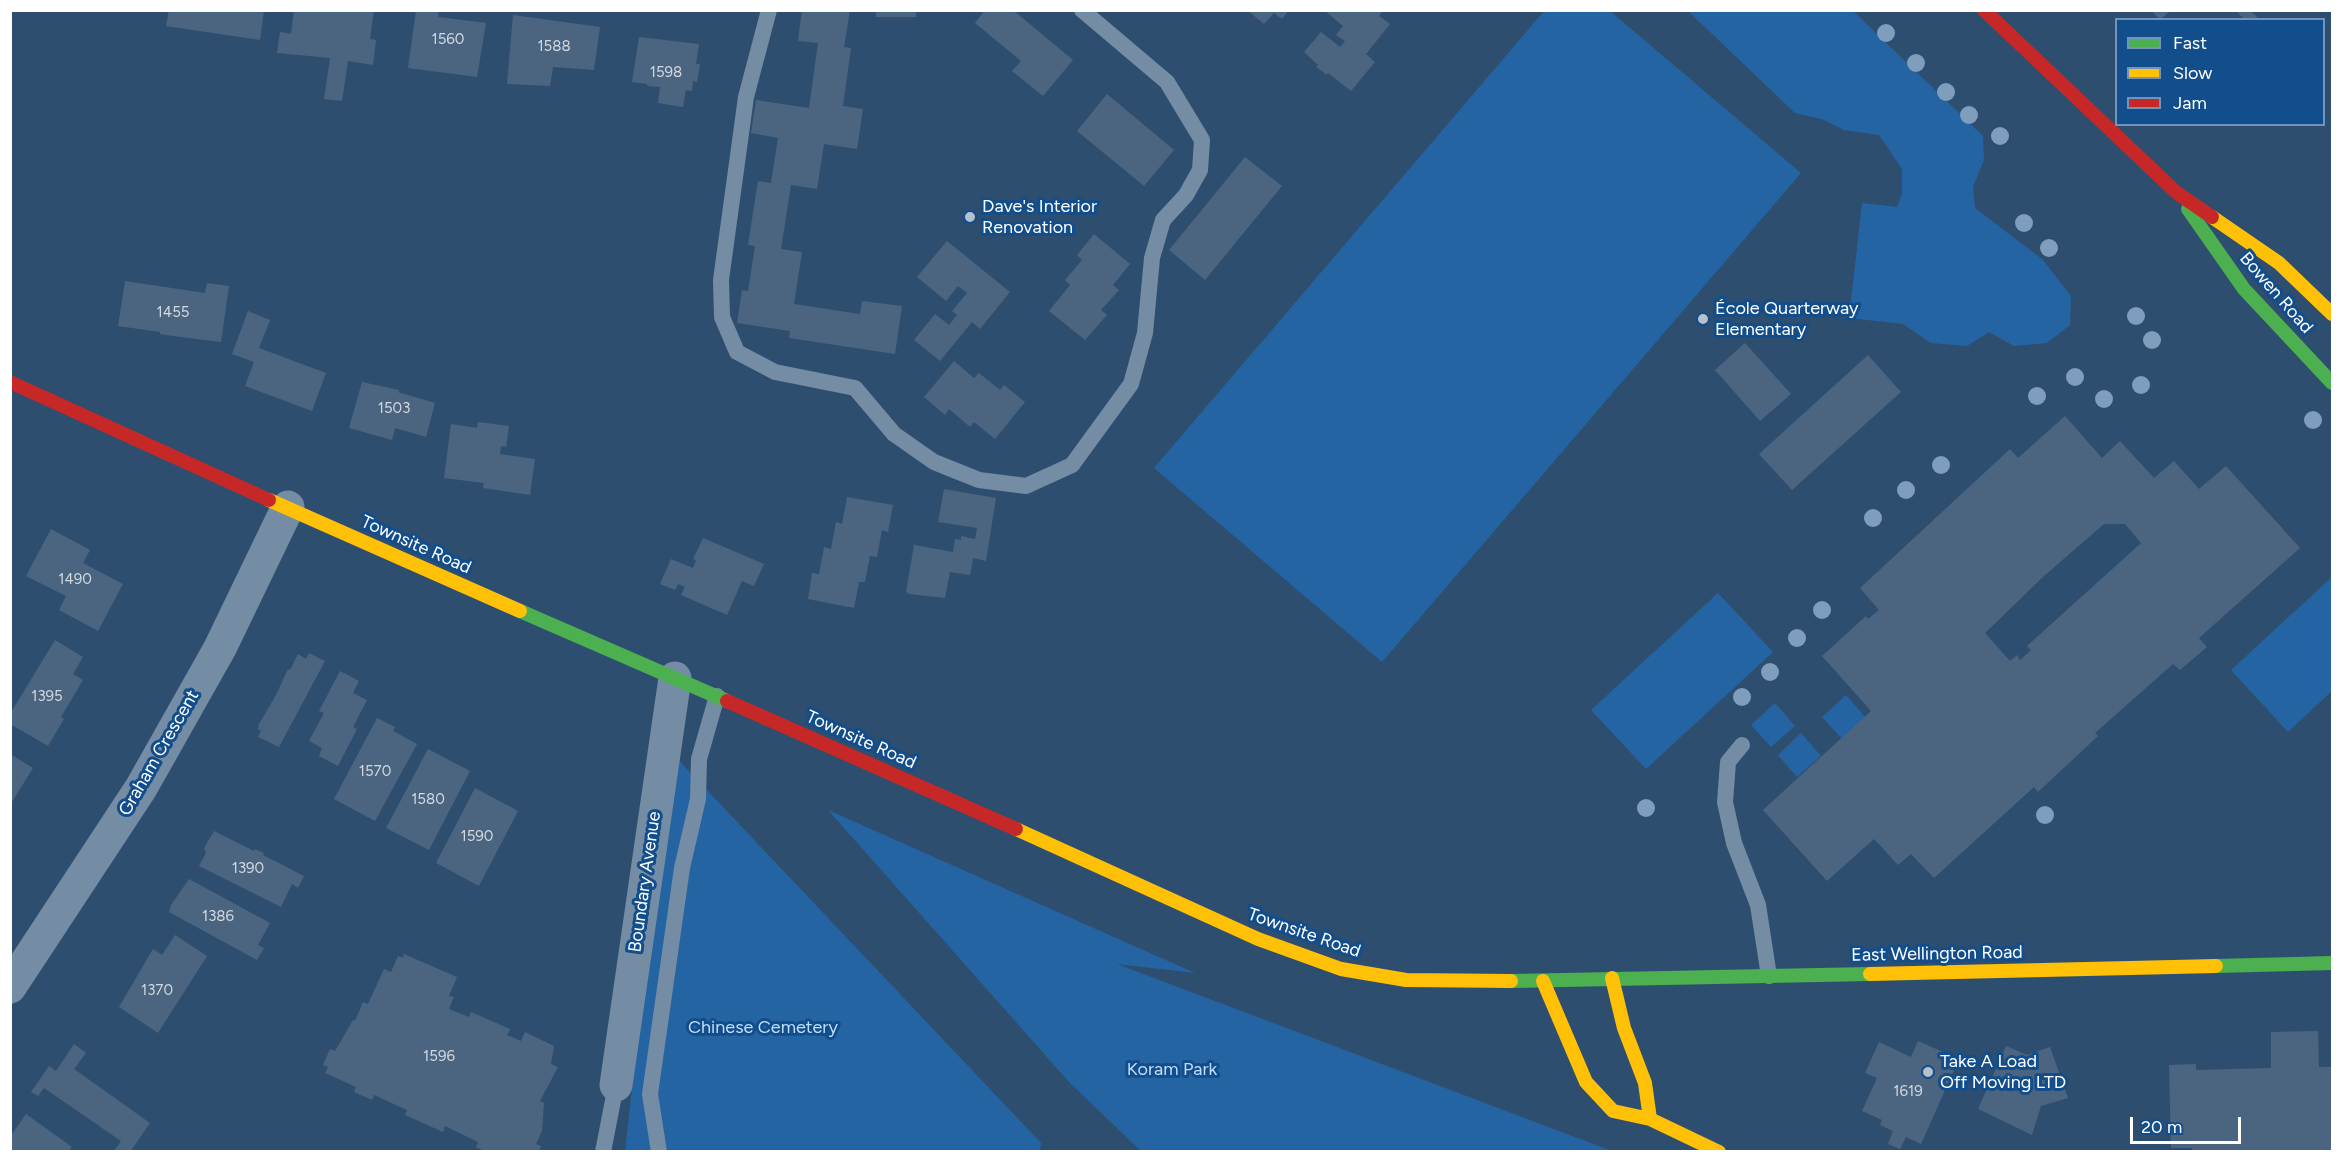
<!DOCTYPE html>
<meta charset="utf-8">
<style>
body{margin:0}
#map{position:relative;width:2343px;height:1162px;overflow:hidden;background:#2e4e70;font-family:Figtree,sans-serif}
canvas{display:block}
.frame{position:absolute;inset:0;border:12px solid #fff;pointer-events:none}
.legend{position:absolute;left:2115px;top:18px;width:210px;height:108px;box-sizing:border-box;background:#124d8c;border:2px solid #7194ba;margin:0;padding:8px 10px;list-style:none;font-size:18px;color:#fff}
.legend li{display:flex;align-items:center;gap:12px;height:30px}
.legend b{width:30px;border:2px solid #7194ba}
.scale{position:absolute;left:2130px;top:1117px;width:111px;height:27px;box-sizing:border-box;border:3px solid #fff;border-top:0;padding-left:8px;font-size:18px;line-height:21px;white-space:nowrap;color:#fff;-webkit-text-stroke:4px #124d8c;paint-order:stroke}
</style>
<div id="map">
<canvas width="2343" height="1162"></canvas>
<div class="frame"></div>
<ul class="legend">
<li><b style="height:8px;background:#4caf50"></b>Fast</li>
<li><b style="height:8px;background:#ffc107"></b>Slow</li>
<li><b style="height:8px;background:#c62828"></b>Jam</li>
</ul>
<div class="scale">20 m</div>
</div>
<script>
const c = document.querySelector('canvas').getContext('2d');
c.lineJoin = 'round';
function fill(path, color) {
  c.fillStyle = color;
  c.fill(path, 'evenodd');
}
function toPath(rows) {
  const path = new Path2D();
  for (const r of rows) {
    path.moveTo(r[0], r[1]);
    for (let i = 2; i < r.length; i += 2) path.lineTo(r[i], r[i + 1]);
  }
  return path;
}
function stroke(path, color, width, dash) {
  c.strokeStyle = color;
  c.lineWidth = width;
  c.lineCap = dash ? 'butt' : 'round';
  c.setLineDash(dash || []);
  c.stroke(path);
}
function write(font, color, halo, rows, align = 'center') {
  c.font = font + ' Figtree,sans-serif';
  c.lineWidth = 6;
  c.setLineDash([]);
  c.textBaseline = 'middle';
  c.strokeStyle = halo;
  c.fillStyle = color;
  for (const [text, x, y, turn = 0] of rows) {
    c.save();
    c.translate(x, y);
    c.rotate((+turn || 0) * Math.PI / 180);
    c.textAlign = isNaN(turn) ? turn : align;
    if (halo) c.strokeText(text, 0, 0);
    c.fillText(text, 0, 0);
    c.restore();
  }
}
fill(toPath([
 [1545,10,1610,11,1801,173,1382,662,1154,468],
 [1688,11,1853,11,1983,136,1984,160,1973,187,1975,208,2042,259,2071,296,2070,325,2047,343,2014,346,1989,332,1967,346,1931,343,1903,324,1849,318,1862,203,1897,207,1902,193,1902,169,1879,135,1844,130,1822,119,1795,113],
 [2332,577,2332,691,2288,732,2231,670],
 [1718,593,1773,652,1646,769,1591,710],
 [1846,695,1866,718,1842,739,1822,717],
 [1775,703,1795,726,1771,747,1751,725],
 [1801,733,1821,756,1797,777,1778,755],
 [669,750,1041,1143,1040,1152,625,1152],
 [828,810,1195,973,1117,964,1612,1151,1141,1151,1070,1083]
]), '#2564a3');
fill(toPath([
 [169,10,264,10,260,40,166,26],
 [294,10,374,10,370,39,376,40,373,65,348,61,342,101,324,99,330,58,277,53,280,32,291,34],
 [416,10,439,10,438,17,486,23,477,77,408,68],
 [802,10,850,10,844,47,851,48,843,106,863,109,857,149,824,144,817,189,791,185,781,249,802,252,794,304,860,314,862,301,902,306,895,354,789,338,790,331,737,323,742,290,748,291,749,285,755,246,748,245,758,181,771,183,778,138,751,133,756,100,809,108,818,43,798,41],
 [876,10,916,10,916,17,876,17],
 [985,10,1013,10,1073,60,1043,96,1012,71,1021,61,975,23],
 [1247,10,1289,10,1282,19,1274,13,1264,24],
 [1324,10,1383,10,1379,16,1390,24,1366,54,1375,62,1351,91,1328,73,1327,75,1316,67,1318,65,1304,52,1321,32,1340,47,1345,41,1336,35,1343,26],
 [2151,10,2171,10,2160,20],
 [2240,10,2250,10,2260,20,2242,20,2243,18,2238,13],
 [513,15,600,27,594,70,553,67,550,86,507,84],
 [639,37,699,44,696,64,700,64,697,82,693,81,692,91,686,90,683,107,658,103,660,87,647,86,647,84,632,82],
 [1107,94,1174,150,1144,186,1077,131],
 [1245,157,1282,186,1205,280,1169,250],
 [1094,234,1130,264,1113,285,1119,290,1101,310,1107,315,1085,340,1049,311,1070,285,1065,280,1082,260,1077,255],
 [947,241,1010,292,980,329,972,322,940,361,914,340,935,314,949,325,957,315,952,311,967,293,958,286,946,301,917,277],
 [125,281,205,293,207,283,229,286,221,342,173,336,160,334,160,332,118,326],
 [248,311,270,320,259,348,326,373,312,411,245,386,254,362,232,354],
 [1745,343,1791,394,1760,421,1715,370],
 [1868,355,1901,392,1792,490,1759,454],
 [954,361,974,378,979,373,1000,390,1004,385,1025,402,995,439,974,422,970,427,949,409,945,415,924,397],
 [362,382,399,390,398,392,435,403,426,437,395,428,392,440,349,428],
 [2065,416,2102,458,2120,441,2154,478,2174,461,2199,489,2226,466,2300,548,2199,638,2207,647,2180,670,2173,664,2095,733,2098,736,2038,792,2034,787,1934,878,1911,854,1898,865,1874,839,1827,881,1763,810,1871,711,1822,656,1866,616,1868,619,1879,610,1860,588,2010,449,2018,458],
 [2104,524,2125,524,2141,543,2027,646,2031,650,2020,660,2017,655,2010,661,1985,633,2044,576],
 [478,422,509,426,506,447,501,446,500,454,535,459,530,495,483,488,484,483,444,478,451,424,477,428],
 [944,489,996,498,986,561,973,558,970,575,950,572,945,598,909,594,906,592,914,545,953,552,955,539,961,540,961,536,975,539,977,528,938,522],
 [847,497,893,505,888,532,882,530,877,557,870,556,865,582,859,582,854,608,808,599,812,573,819,574,824,547,831,549,836,522,842,524],
 [51,529,90,550,83,563,123,584,98,631,59,610,66,596,26,576],
 [703,538,764,564,754,586,742,581,727,615,681,595,685,587,678,584,675,590,660,584,671,559,693,568,696,560,693,559],
 [55,640,83,657,73,674,83,680,61,717,64,719,48,746,10,724,10,714],
 [309,653,325,661,279,747,258,737,261,731,258,729,259,724,276,695,288,669,290,670,298,654,306,659],
 [340,671,359,681,353,693,367,700,353,727,357,729,338,766,319,756,322,748,309,741,324,713,319,711],
 [377,718,395,727,393,731,417,744,375,821,334,799],
 [428,749,470,771,429,850,386,828],
 [10,754,33,768,10,805],
 [475,788,518,811,479,886,436,863],
 [214,831,254,851,255,849,264,853,263,855,304,876,298,888,292,884,281,907,199,866,206,853,204,848],
 [189,879,270,923,258,945,264,948,257,960,169,912,171,905],
 [175,935,207,956,158,1033,119,1007,153,949,162,955],
 [404,954,457,977,449,996,454,997,449,1009,469,1017,471,1012,510,1029,507,1035,521,1041,525,1032,554,1046,551,1064,558,1067,540,1101,544,1103,542,1131,536,1144,541,1146,539,1152,486,1152,476,1147,478,1142,445,1126,443,1132,405,1115,407,1110,374,1095,372,1100,354,1092,356,1087,325,1073,328,1067,323,1065,330,1049,335,1051,353,1020,355,1021,363,1002,368,1004,384,969,391,972,398,956,403,958],
 [2318,1031,2319,1067,2332,1067,2332,1152,2192,1152,2192,1148,2171,1148,2169,1065,2196,1064,2196,1070,2271,1068,2271,1032],
 [1918,1041,1959,1059,1921,1144,1906,1137,1900,1149,1888,1144,1893,1131,1880,1125,1882,1120,1862,1111,1877,1078,1865,1073,1879,1042,1911,1057],
 [74,1044,86,1053,74,1069,150,1123,130,1152,114,1151,121,1141,44,1088,38,1096,31,1092,49,1066,56,1071],
 [2006,1046,2027,1055,2050,1047,2068,1098,2041,1106,2032,1135,1978,1109],
 [26,1114,72,1147,68,1152,10,1152,10,1137]
]), '#4b6580');
stroke(toPath([
 [769,10,746,97,721,280,722,317,737,352,775,372,855,388,894,434,934,462,979,480,1026,486,1072,465,1131,384,1145,333,1152,258,1163,220,1186,195,1200,170,1202,140,1167,82,1082,10],
 [1742,745,1728,762,1725,802,1734,843,1758,905,1769,976],
 [603,1152,616,1085],
 [659,1152,650,1094,682,868,698,799,699,759,717,696]
]), '#758ca5', 16);
stroke(toPath([
 [10,987,141,788,220,648,288,507],
 [616,1085,675,678]
]), '#758ca5', 33);
stroke(toPath([
 [2188,209,2244,289,2332,383],
 [520,611,727,701],
 [2216,966,2332,963],
 [1511,981,1870,974]
]), '#4caf50', 14);
stroke(toPath([
 [2212,217,2279,263,2332,314],
 [269,500,520,611],
 [1016,829,1258,939,1341,969,1406,980,1511,981],
 [1870,974,2216,966],
 [1612,978,1624,1028,1645,1083,1650,1119],
 [1543,981,1586,1082,1613,1111,1650,1119,1719,1152]
]), '#ffc107', 14);
stroke(toPath([
 [1984,10,2177,193,2212,217],
 [10,382,269,500],
 [727,701,1016,829]
]), '#c62828', 14);
c.fillStyle = '#7f9dbd';
for (const [x, y] of [
 [1886,33],
 [1916,63],
 [1946,92],
 [1969,115],
 [2000,136],
 [2024,223],
 [2049,248],
 [2136,316],
 [2152,340],
 [2075,377],
 [2141,385],
 [2037,396],
 [2104,399],
 [2313,420],
 [1941,465],
 [1906,490],
 [1873,518],
 [1822,610],
 [1797,638],
 [1770,672],
 [1742,697],
 [1646,808],
 [2045,815]
]) {
  c.beginPath();
  c.arc(x, y, 9, 0, 2 * Math.PI);
  c.fill();
}
for (const [x, y, r, color] of [
 [970,217,6,"#b6c1cd"],
 [1703,319,6,"#b6c1cd"],
 [1928,1072,6,"#b6c1cd"]
]) {
  const dot = new Path2D();
  dot.arc(x, y, r, 0, 2 * Math.PI);
  c.fillStyle = color;
  c.fill(dot);
  stroke(dot, '#124d8c', 2);
}
write('15px', '#d2d8df', null, [
 ["1560",448,40],
 ["1588",554,47],
 ["1598",666,73],
 ["1455",173,313],
 ["1503",394,409],
 ["1490",75,580],
 ["1395",47,697],
 ["1570",375,772],
 ["1580",428,800],
 ["1590",477,837],
 ["1390",248,869],
 ["1386",218,917],
 ["1370",157,991],
 ["1596",439,1057],
 ["1619",1908,1092]
]);
write('18px', '#fff', '#124d8c', [
 ["Dave's Interior",982,207],
 ["Renovation",982,228],
 ["École Quarterway",1715,309],
 ["Elementary",1715,330],
 ["Take A Load",1940,1062],
 ["Off Moving LTD",1940,1083]
], 'left');
write('18px', '#fff', '#124d8c', [
 ["Bowen Road",2276,293,49],
 ["Townsite Road",416,545,24],
 ["Townsite Road",861,740,24],
 ["Graham Crescent",159,753,-60],
 ["Boundary Avenue",645,882,-82],
 ["Townsite Road",1304,933,19],
 ["East Wellington Road",1937,954,-1]
]);
write('18px', '#c1defc', '#124d8c', [
 ["Chinese Cemetery",763,1028],
 ["Koram Park",1172,1070]
]);
</script>
